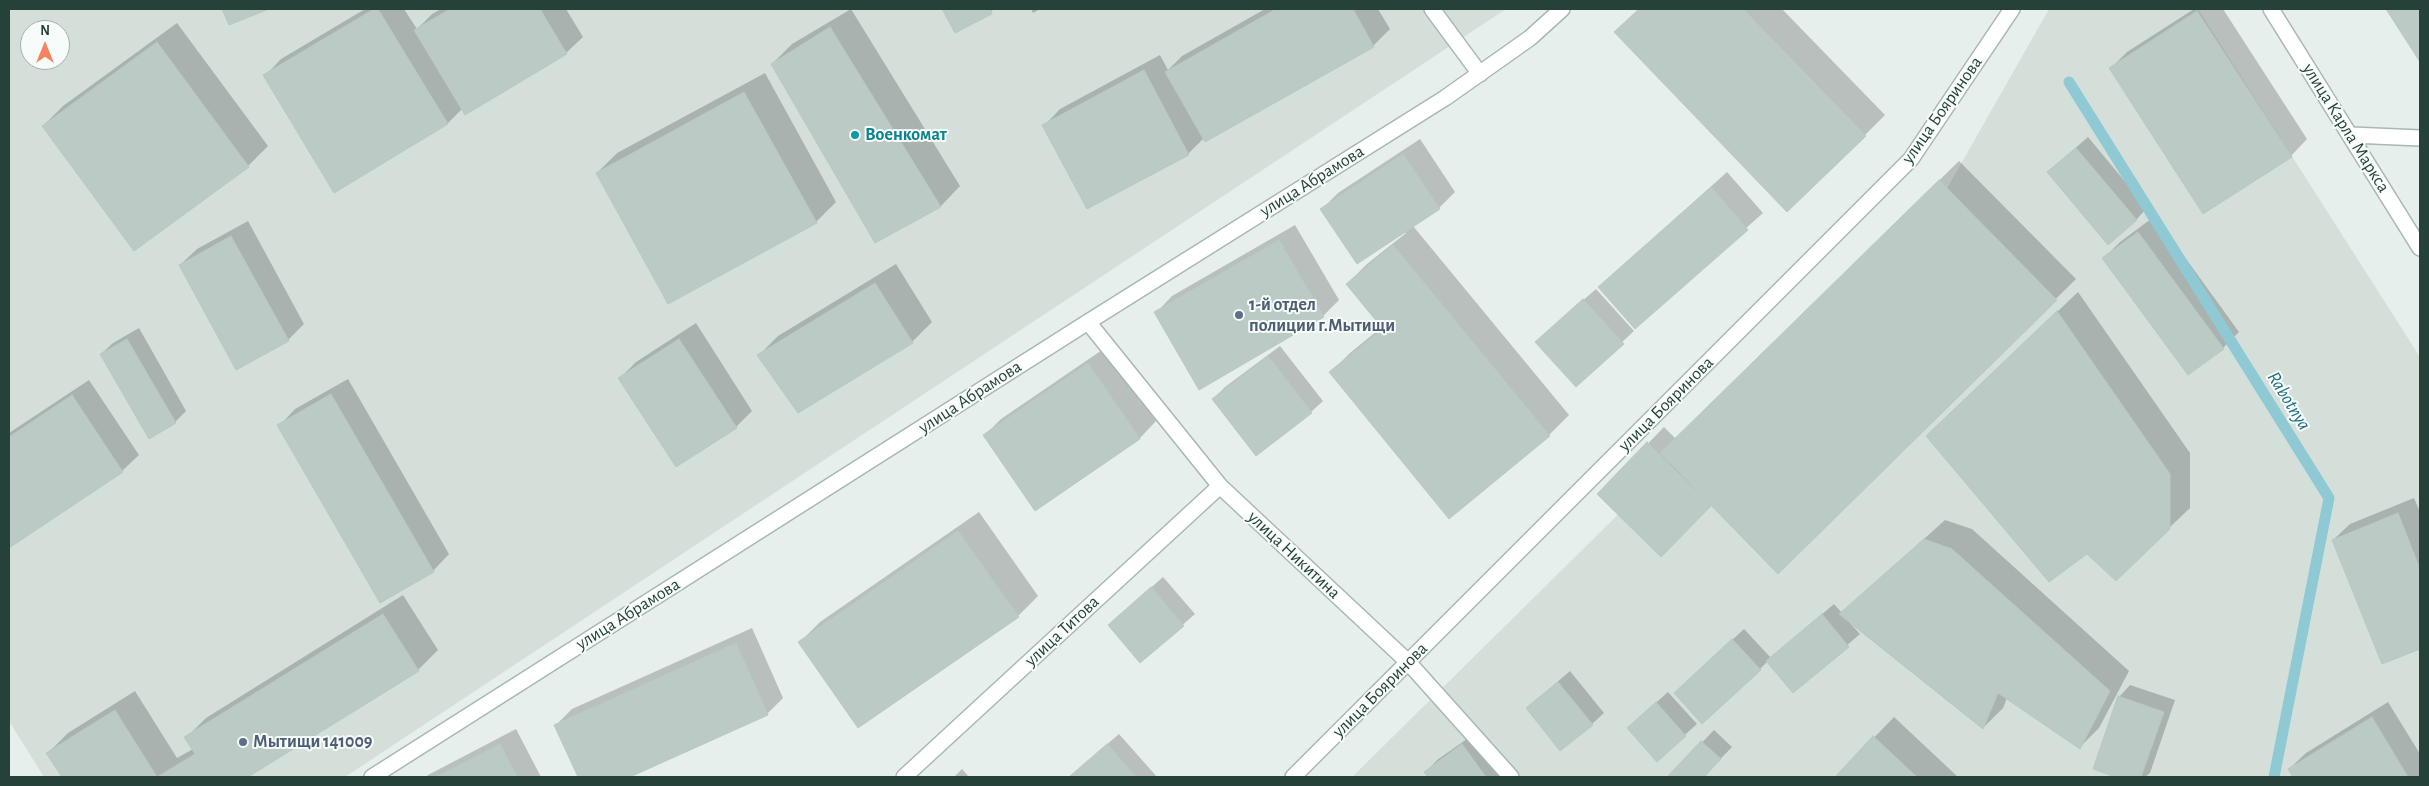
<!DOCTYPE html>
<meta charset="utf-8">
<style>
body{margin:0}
#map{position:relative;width:2429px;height:786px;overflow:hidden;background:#e6efeb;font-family:"Alegreya Sans",sans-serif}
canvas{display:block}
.frame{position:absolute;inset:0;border:10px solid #24423a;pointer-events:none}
.north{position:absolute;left:20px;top:20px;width:50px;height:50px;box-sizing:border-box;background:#f7fbf9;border:1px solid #a3b1ad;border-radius:50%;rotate:0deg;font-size:14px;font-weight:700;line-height:20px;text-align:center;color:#24423a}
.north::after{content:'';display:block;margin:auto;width:18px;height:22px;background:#f4845f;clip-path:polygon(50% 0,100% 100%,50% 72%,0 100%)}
</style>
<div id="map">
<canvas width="2429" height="786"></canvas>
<div class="frame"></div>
<div class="north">N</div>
</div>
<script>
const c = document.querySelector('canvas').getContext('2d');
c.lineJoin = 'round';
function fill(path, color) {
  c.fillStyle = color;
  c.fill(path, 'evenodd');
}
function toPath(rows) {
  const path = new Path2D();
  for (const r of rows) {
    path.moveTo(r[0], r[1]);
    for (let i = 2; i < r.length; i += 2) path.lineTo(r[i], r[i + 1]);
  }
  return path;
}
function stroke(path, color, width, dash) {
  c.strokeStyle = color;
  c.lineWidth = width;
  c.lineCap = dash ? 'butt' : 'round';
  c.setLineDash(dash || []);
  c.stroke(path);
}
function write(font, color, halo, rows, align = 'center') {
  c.font = font + ' "Alegreya Sans",sans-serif';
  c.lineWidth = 4;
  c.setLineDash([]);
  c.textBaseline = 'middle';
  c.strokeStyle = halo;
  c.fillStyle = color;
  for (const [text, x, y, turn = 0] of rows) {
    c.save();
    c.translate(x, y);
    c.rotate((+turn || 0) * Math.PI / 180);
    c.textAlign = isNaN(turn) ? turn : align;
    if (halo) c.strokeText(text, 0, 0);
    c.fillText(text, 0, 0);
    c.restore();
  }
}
fill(toPath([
 [9,9,1506,9,345,777,44,777,9,721],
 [30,30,60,30,60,60,30,60],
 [2049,9,2198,9,2420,357,2420,777,1352,777,1945,192]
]), '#d4dfda');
fill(toPath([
 [365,9,404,9,417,29,432,14,441,9,566,9,583,37,566,53,462,109,448,123,335,191,265,76,281,59],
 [851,9,960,186,941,206,876,241,772,64,792,44],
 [944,9,995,9,956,31],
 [1031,9,1040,9,1033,13],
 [1265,9,1378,9,1390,29,1373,46,1205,141,1204,138,1188,154,1088,208,1044,126,1060,109,1160,55,1168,70,1182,56],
 [1639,9,1782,9,1885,115,1865,135,1616,32],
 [2194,9,2223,9,2307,139,2291,156,2111,68,2127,52],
 [2387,9,2420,9,2420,60],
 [177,23,268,146,248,166,134,249,43,126,63,106],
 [765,73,836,202,816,222,597,173,617,153],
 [2088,137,2147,208,2136,220,2048,172],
 [1420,139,1455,192,1439,208,1413,226,1569,415,1549,435,1331,372,1350,353,1383,326,1347,284,1367,264,1406,233,1322,209,1338,193],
 [1959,161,2076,279,1778,572,1711,504,1661,555,1599,494,1664,427,1676,439],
 [1727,172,1763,213,1635,327,1600,287],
 [2155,216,2239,332,2223,348,2104,258,2120,242],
 [248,221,304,324,288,340,180,265,197,249],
 [1295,225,1339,300,1323,316,1156,313,1172,296],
 [896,264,932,322,912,342,758,356,778,336],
 [1596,289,1634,331,1576,385,1548,331],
 [2078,292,2190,453,2190,508,2169,528,1948,416],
 [696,323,752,411,736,427,620,378,636,362],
 [139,328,186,411,175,422,101,354,113,343],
 [1280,346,1323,401,1311,412,1213,399,1225,387],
 [1105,348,1156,421,1140,438,1035,509,984,436,1001,419],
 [348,379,449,554,433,571,279,426,295,409],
 [89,380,139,455,122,471,9,546,9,433],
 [2414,498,2420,512,2420,648,2382,663,2333,540,2350,524],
 [979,512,1038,596,1018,616,800,642,820,622],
 [1945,520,1972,529,2129,671,2099,728,2079,748,2007,698,2003,708,1983,728,1848,621,1860,634,1794,691,1768,661,1760,669,1687,682,1744,629,1771,658,1834,604,1842,613],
 [1163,577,1195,614,1141,661,1109,625],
 [403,595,438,650,418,670,245,777,63,777,48,753,68,733,135,691,177,758,193,749,186,738,206,718],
 [752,628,783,698,767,714,627,777,579,777,556,725,572,709],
 [1570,671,1604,713,1592,724,1527,708],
 [2130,685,2175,700,2150,773,2145,777,2119,777,2094,769,2119,697],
 [1668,692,1697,724,1657,760,1640,717],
 [2388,702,2420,754,2420,777,2294,777,2289,769,2306,753],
 [1894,717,1958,777,1836,777],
 [516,729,541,777,426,777,428,775],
 [1714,730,1732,747,1703,777,1669,777],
 [1119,734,1157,777,1069,777],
 [1474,734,1506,777,1430,777,1426,772,1437,760],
 [962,769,969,777,954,777]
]), '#0003');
stroke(toPath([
 [2069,82,2329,498,2274,777]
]), '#8ec9d4', 11);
const building = toPath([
 [222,9,269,9,229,25,222,9],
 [374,9,378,9,448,124,334,193,263,75,374,9],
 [450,9,540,9,567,54,465,115,414,30,450,9],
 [942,9,990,9,992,14,955,33,942,9],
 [1276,9,1353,9,1374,47,1205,142,1165,72,1276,9],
 [1639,9,1743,9,1866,136,1787,212,1614,32,1639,9],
 [2386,9,2420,9,2420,62,2386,9],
 [2197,11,2292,157,2203,214,2109,68,2197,11],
 [830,27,941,207,875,243,771,64,830,27],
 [157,42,249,167,134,251,42,126,157,42],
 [1144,70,1189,155,1087,209,1042,125,1144,70],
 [744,92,817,223,668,304,596,173,744,92],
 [2076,148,2137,220,2108,245,2047,172,2076,148],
 [1403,154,1440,209,1357,264,1320,209,1403,154],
 [1939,180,2057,300,1778,574,1660,453,1939,180],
 [1711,187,1748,230,1635,329,1598,287,1711,187],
 [2138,232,2224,349,2188,375,2102,258,2138,232],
 [231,236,289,341,236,370,179,265,231,236],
 [1279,240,1324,317,1199,390,1154,312,1279,240],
 [1393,245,1550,436,1449,519,1329,372,1383,329,1346,284,1393,245],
 [875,283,913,343,798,413,757,355,875,283],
 [1583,299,1624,344,1576,387,1535,342,1583,299],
 [2057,311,2170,474,2170,529,2116,581,2087,554,2049,582,1926,436,2057,311],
 [127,339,176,423,149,439,100,354,127,339],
 [679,339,737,428,676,467,618,378,679,339],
 [1268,356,1312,413,1256,456,1212,399,1268,356],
 [1088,363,1140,439,1035,511,983,435,1088,363],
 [331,394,434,572,380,603,277,425,331,394],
 [72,395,123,472,9,548,9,437,72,395],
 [1647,442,1711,506,1661,557,1597,494,1647,442],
 [2398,513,2420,569,2420,649,2382,664,2332,540,2398,513],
 [958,531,1019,617,858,728,798,642,958,531],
 [1924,539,1952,549,2110,691,2080,749,1998,693,1983,729,1839,614,1924,539],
 [1151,587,1184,626,1140,663,1108,625,1151,587],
 [383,614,419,671,248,777,157,777,195,754,184,737,383,614],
 [1822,614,1849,647,1793,693,1766,661,1822,614],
 [1732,639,1761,670,1702,724,1674,693,1732,639],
 [736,643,768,715,630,777,578,777,554,725,736,643],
 [1558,682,1593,725,1560,751,1526,708,1558,682],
 [2118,696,2164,712,2141,777,2115,777,2093,769,2118,696],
 [1656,702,1686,736,1657,762,1627,728,1656,702],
 [115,710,157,777,62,777,46,753,115,710],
 [2372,717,2408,777,2293,777,2288,769,2372,717],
 [1873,736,1917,777,1835,777,1873,736],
 [1701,741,1721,759,1704,777,1667,777,1701,741],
 [500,744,517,777,436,777,500,744],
 [1107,744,1136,777,1069,777,1107,744],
 [1462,744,1486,777,1428,777,1424,772,1462,744]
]);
fill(building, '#bbcac4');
stroke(building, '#b8c9c2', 1);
const minor = toPath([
 [1432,9,1480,74],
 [2271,9,2420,248],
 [2352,135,2420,138],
 [1088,322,1220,486,1408,662,1511,777],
 [372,777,1088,322,1445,98,1530,38,1562,9],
 [904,777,1220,486],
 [1293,777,1911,159,2012,9]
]);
stroke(minor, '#a8b8b2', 18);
stroke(minor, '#fff', 15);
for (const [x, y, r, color] of [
 [855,135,5,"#0f9aa8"],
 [1239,315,5,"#5c6f8a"],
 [243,742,5,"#5c6f8a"]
]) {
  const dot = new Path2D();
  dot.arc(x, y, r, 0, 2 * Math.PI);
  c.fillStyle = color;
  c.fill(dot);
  stroke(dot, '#f7fbf9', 2);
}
write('18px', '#24423a', '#f7fbf9', [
 ["улица Бояринова",1942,110,-55],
 ["улица Карла Маркса",2346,128,58],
 ["улица Абрамова",1312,181,-32],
 ["улица Абрамова",970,397,-33],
 ["улица Бояринова",1666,404,-45],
 ["улица Никитина",1294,555,43],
 ["улица Абрамова",628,614,-32],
 ["улица Титова",1062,631,-43],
 ["улица Бояринова",1380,690,-45]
]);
write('bold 18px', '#0d838f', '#f7fbf9', [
 ["Военкомат",865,135]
], 'left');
write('bold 18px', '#4e5e75', '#f7fbf9', [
 ["1-й отдел",1249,305],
 ["полиции г.Мытищи",1249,326],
 ["Мытищи 141009",253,742]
], 'left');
write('italic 19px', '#1c6f80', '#f7fbf9', [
 ["Rabotnya",2289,401,58]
]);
</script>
